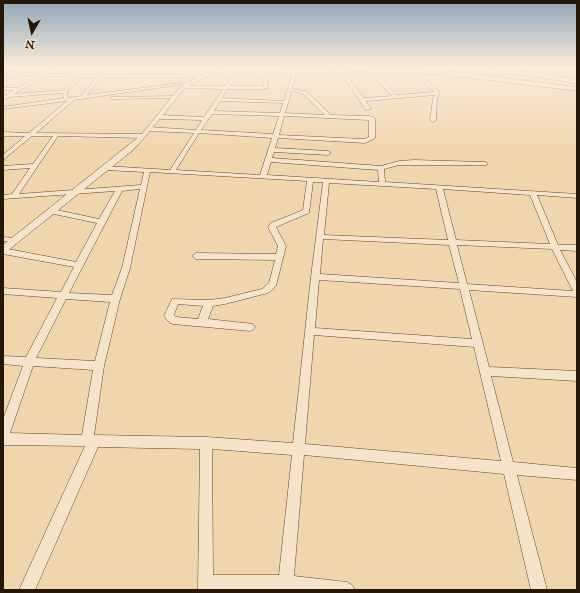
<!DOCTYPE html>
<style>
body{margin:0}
#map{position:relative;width:580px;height:593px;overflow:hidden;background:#f1d5ad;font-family:"IM FELL Great Primer",serif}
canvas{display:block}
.frame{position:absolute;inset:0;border:4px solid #261809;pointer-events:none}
.north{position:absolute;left:12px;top:12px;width:40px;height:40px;-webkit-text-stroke:3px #f6e4ca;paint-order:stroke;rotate:189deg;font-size:11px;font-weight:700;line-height:16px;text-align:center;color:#261809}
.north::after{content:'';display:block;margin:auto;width:14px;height:18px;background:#261809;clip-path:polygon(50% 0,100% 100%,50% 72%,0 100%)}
</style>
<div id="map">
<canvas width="580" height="593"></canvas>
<div class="frame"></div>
<div class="north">N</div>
</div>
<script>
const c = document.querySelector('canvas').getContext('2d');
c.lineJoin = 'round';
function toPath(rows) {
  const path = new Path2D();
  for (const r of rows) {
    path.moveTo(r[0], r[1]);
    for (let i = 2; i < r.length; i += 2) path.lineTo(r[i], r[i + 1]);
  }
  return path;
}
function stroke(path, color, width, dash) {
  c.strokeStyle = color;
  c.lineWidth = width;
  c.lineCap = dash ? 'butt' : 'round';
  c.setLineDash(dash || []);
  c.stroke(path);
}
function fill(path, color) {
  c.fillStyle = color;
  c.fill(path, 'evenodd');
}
const minor = toPath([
 [51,68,56,68,48,74,186,75,199,78,197,79,186,77,101,77,87,95,188,82,190,83,74,100,36,133,143,134,146,136,143,138,58,136,19,194,141,185,144,172,106,170,103,168,106,166,170,170,194,133,149,131,146,129,149,127,196,130,202,120,159,119,156,117,159,115,204,117,223,89,183,88,181,86,225,86,240,68,244,68,230,86,264,86,262,73,264,72,266,73,268,88,262,89,227,89,222,98,284,101,294,68,298,68,292,88,307,92,331,115,370,116,375,118,375,138,365,143,278,138,275,148,328,151,331,153,328,155,274,152,272,158,381,166,399,161,414,160,485,162,488,164,487,165,399,165,384,169,385,182,577,194,577,198,537,195,558,245,577,245,577,251,560,250,577,282,577,297,469,290,489,367,577,371,577,381,491,376,513,462,577,468,577,480,517,475,547,590,531,590,504,474,304,455,294,576,347,582,352,585,355,590,198,590,200,449,98,447,35,590,19,590,85,446,3,445,3,419,23,366,3,364,3,356,26,357,57,298,3,294,3,288,61,292,74,267,3,254,3,248,76,262,97,223,49,213,48,211,52,209,99,219,115,191,3,199,3,195,12,194,30,168,3,170,3,166,33,164,53,136,32,136,3,160,3,155,25,136,3,136,3,132,29,133,67,101,3,109,3,107,64,98,63,93,9,97,3,100,3,97,14,90,3,90,3,88,18,88,38,76,19,74,3,82,3,79,13,74,3,73,3,71,42,74,51,68],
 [43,76,78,77,64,90,14,94,43,76],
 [82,77,96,77,81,96,68,98,67,91,82,77],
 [292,90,303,94,325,115,285,113,292,90],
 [220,101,283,103,280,113,214,111,220,101],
 [212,114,279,116,273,134,201,130,212,114],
 [284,116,369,120,369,137,364,139,279,135,284,116],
 [199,133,272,138,260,175,176,170,199,133],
 [271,162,378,170,379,182,267,175,271,162],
 [150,172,307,181,303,210,271,223,268,227,278,246,276,254,196,253,192,256,196,259,275,260,269,283,262,289,225,298,209,300,172,299,164,316,170,323,173,324,250,331,253,330,255,327,253,324,208,319,213,306,225,304,268,293,276,286,286,246,276,227,309,213,313,182,323,182,311,277,293,443,206,437,94,435,104,366,120,299,130,268,150,172],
 [329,183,436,189,448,240,324,235,329,183],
 [140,189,122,268,112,295,69,293,122,191,140,189],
 [443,189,530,195,550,244,456,240,443,189],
 [323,239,449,245,459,283,320,274,323,239],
 [457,245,552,249,573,291,467,284,457,245],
 [319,280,460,289,472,339,315,328,319,280],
 [66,299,110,302,95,361,36,358,66,299],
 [178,304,203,306,198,319,176,317,174,315,178,304],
 [314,335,474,347,501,461,305,444,314,335],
 [33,366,93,370,82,435,10,433,33,366],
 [212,449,292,455,279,575,213,575,212,449],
 [337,68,341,68,364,98,392,96,366,68,371,68,397,95,434,92,417,74,416,69,420,68,421,74,440,93,437,99,436,120,433,122,430,120,433,99,435,95,366,101,371,109,366,110,337,68],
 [526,68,530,68,533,74,529,74,526,68],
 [174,96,176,97,176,98,112,99,110,98,112,97,174,96],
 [3,237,15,238,19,240,15,242,3,241,3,237]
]);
const tertiary = toPath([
 [216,68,222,68,185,88,145,137,133,150,6,252,3,253,3,245,141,135,181,86,216,68],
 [287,68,448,71,577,87,577,91,448,75,287,68],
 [488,70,535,72,577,80,577,84,535,76,486,73,488,70]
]);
stroke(minor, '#594732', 1);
stroke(tertiary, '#594732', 1);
fill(minor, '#f6e4ca');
fill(tertiary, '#f6e4ca');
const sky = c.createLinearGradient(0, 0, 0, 151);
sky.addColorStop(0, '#90a8ba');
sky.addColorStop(0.45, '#f9ecda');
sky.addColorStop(1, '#f9ecda00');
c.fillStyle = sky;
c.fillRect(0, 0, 580, 151);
</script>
